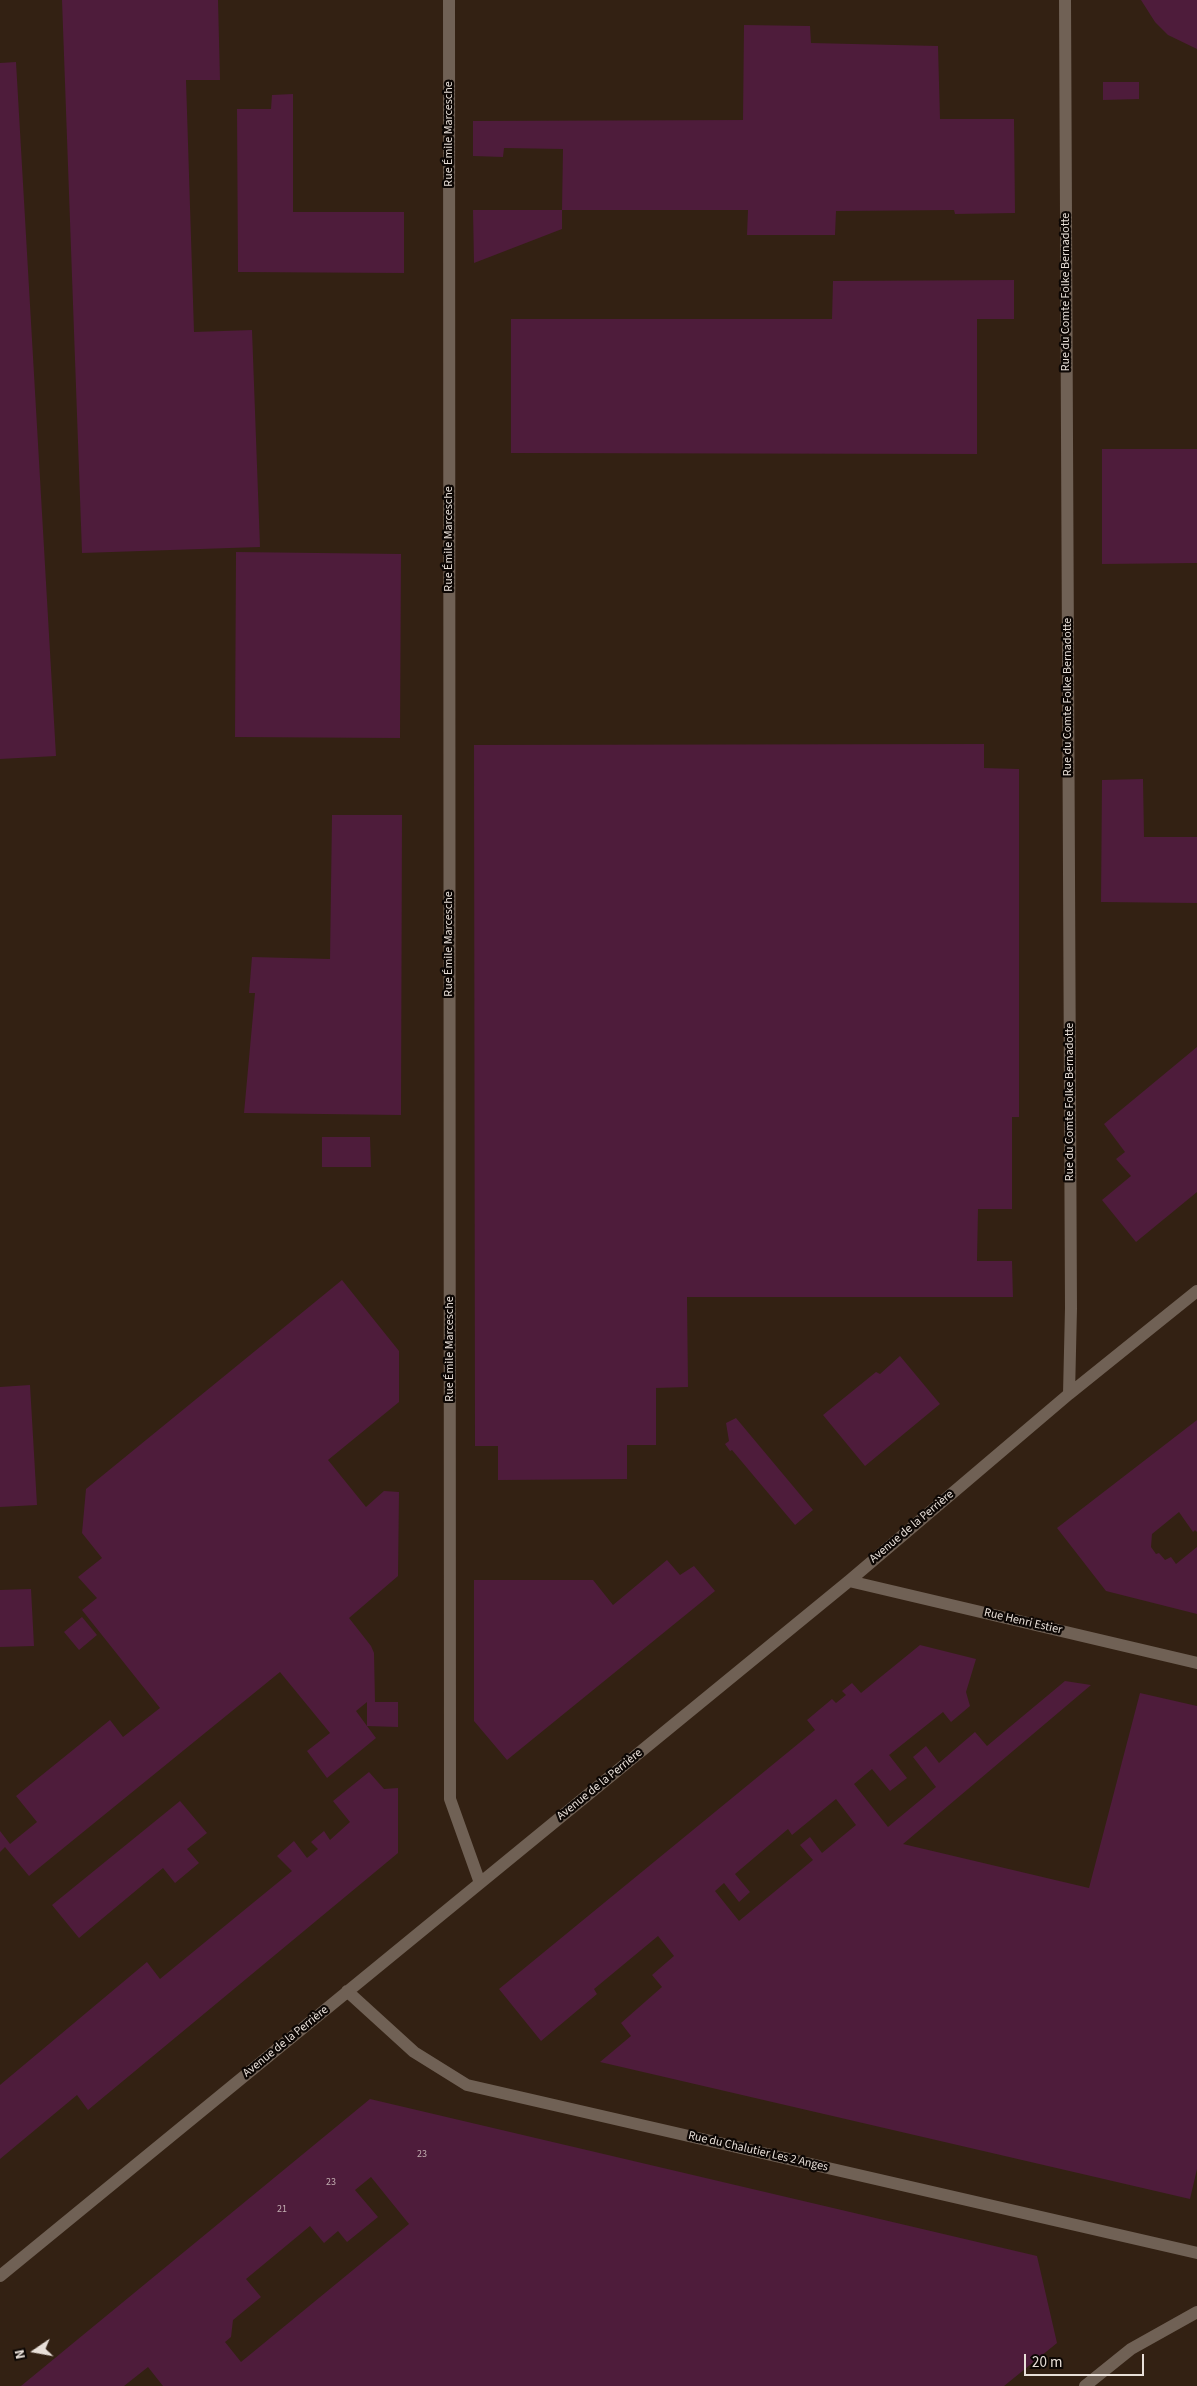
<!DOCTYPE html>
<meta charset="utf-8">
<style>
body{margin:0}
#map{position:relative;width:1197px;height:2386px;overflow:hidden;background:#281b11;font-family:"Source Sans 3",sans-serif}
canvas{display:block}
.north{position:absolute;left:10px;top:2326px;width:50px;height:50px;-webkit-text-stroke:4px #0d0704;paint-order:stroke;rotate:258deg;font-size:14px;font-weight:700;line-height:20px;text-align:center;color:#e8dfd8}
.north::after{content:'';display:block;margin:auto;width:18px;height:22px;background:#e8dfd8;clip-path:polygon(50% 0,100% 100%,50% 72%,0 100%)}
.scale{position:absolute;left:1024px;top:2354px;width:120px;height:22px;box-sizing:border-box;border:2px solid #e8dfd8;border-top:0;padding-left:6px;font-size:15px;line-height:18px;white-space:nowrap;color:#e8dfd8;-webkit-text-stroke:4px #0d0704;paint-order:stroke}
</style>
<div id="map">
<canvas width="1197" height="2386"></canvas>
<div class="north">N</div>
<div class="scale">20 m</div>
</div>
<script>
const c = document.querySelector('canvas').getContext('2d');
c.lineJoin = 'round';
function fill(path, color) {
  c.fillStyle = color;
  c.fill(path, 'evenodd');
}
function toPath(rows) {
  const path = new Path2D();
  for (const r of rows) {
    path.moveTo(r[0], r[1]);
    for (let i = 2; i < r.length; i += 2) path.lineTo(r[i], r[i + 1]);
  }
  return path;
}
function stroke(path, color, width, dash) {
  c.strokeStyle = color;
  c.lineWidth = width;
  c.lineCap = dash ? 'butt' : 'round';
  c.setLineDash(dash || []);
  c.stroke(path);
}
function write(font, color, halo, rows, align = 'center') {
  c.font = font + ' "Source Sans 3",sans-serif';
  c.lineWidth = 4.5;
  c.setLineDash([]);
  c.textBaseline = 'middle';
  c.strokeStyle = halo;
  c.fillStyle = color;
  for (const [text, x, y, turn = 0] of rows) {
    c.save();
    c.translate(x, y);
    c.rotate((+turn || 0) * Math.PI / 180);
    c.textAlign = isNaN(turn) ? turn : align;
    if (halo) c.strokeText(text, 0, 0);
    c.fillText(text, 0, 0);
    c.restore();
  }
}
fill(toPath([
 [0,0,1197,0,1197,2386,0,2386]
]), '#332113');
fill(toPath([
 [62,0,218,0,220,80,186,80,194,332,252,330,260,547,82,553],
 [1141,0,1197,0,1197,49,1168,35,1155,22],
 [744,25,810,26,811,43,938,46,940,119,1014,119,1015,213,955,214,954,210,836,211,835,235,747,235,748,210,562,210,563,149,504,148,503,157,473,156,473,121,743,120],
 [16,62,56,756,0,759,0,63],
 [1103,82,1139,82,1139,99,1103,100],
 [293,94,293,212,404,212,404,273,238,272,237,109,271,109,272,95],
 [473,210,562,210,562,229,474,263],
 [1014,280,1014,319,977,319,977,454,511,453,511,319,832,319,833,281],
 [1102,449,1197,449,1197,563,1102,564],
 [236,552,401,554,400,738,235,737],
 [984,744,984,768,1019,769,1019,1117,1012,1117,1012,1209,978,1209,977,1261,1012,1261,1013,1297,687,1297,688,1387,656,1388,656,1445,627,1445,627,1479,498,1480,498,1446,475,1446,474,745],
 [1143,779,1144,837,1197,837,1197,903,1101,902,1102,780],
 [332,815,402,815,401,1115,244,1113,255,993,249,993,252,957,330,959],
 [1197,1047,1197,1192,1136,1242,1102,1200,1131,1176,1116,1159,1125,1152,1104,1124],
 [322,1137,370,1137,371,1167,322,1167],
 [342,1280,399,1351,399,1402,328,1460,366,1507,384,1491,399,1492,398,1576,349,1618,371,1646,374,1653,375,1702,398,1702,398,1727,367,1726,367,1702,356,1711,367,1726,376,1738,327,1778,307,1751,330,1733,280,1672,29,1876,5,1847,0,1852,0,1831,10,1844,37,1822,16,1796,110,1720,123,1737,160,1708,82,1610,97,1598,78,1577,102,1558,82,1533,86,1489],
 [900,1356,940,1404,865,1466,823,1415,876,1372,880,1374],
 [30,1385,37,1505,0,1507,0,1387],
 [736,1418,813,1510,795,1525,732,1450,730,1451,725,1444,729,1441,726,1423],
 [1197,1420,1197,1532,1195,1530,1193,1532,1179,1512,1152,1534,1151,1547,1156,1554,1159,1553,1165,1560,1171,1557,1176,1564,1197,1547,1197,1614,1106,1591,1057,1528],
 [667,1560,680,1575,694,1566,715,1591,507,1760,474,1721,474,1580,593,1580,613,1605],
 [31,1589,34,1646,0,1647,0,1590],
 [82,1617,97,1635,79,1650,64,1632],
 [920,1645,976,1659,966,1692,970,1706,951,1722,943,1712,889,1755,907,1778,890,1791,872,1769,854,1784,888,1827,936,1787,913,1757,926,1746,939,1763,975,1732,987,1746,1065,1681,1091,1685,903,1844,1089,1888,1140,1693,1197,1706,1197,2169,1190,2199,600,2062,631,2036,621,2023,662,1987,652,1975,674,1956,658,1936,594,1989,597,1994,541,2041,499,1989,815,1730,807,1720,832,1699,836,1703,846,1695,842,1691,852,1683,861,1693],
 [836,1799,856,1825,822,1853,810,1837,800,1845,813,1860,739,1921,715,1891,724,1883,739,1902,750,1892,735,1874,788,1829,792,1835],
 [369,1772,384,1789,398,1788,398,1853,88,2110,77,2095,0,2159,0,2085,147,1962,160,1979,292,1871,277,1856,294,1841,307,1858,318,1849,311,1842,324,1831,330,1840,350,1822,333,1801],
 [180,1801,207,1833,187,1849,199,1863,175,1883,163,1868,79,1938,52,1905],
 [370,2099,1037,2256,1057,2343,1004,2386,163,2386,148,2367,124,2386,21,2386],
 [371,2177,409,2224,241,2362,225,2342,231,2337,233,2320,261,2297,246,2279,310,2226,324,2243,338,2231,347,2242,378,2217,355,2190]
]), '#4e1c3b');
stroke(toPath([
 [449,0,450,1799,480,1883],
 [1065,0,1071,1308,1069,1394],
 [849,1581,1197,1663],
 [347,1991,414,2052,467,2085,1197,2253],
 [0,2276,849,1581,1069,1394,1197,1291],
 [1085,2386,1131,2349,1197,2312]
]), '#706155', 12);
write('10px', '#c2aeb1', null, [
 ["23",422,2155],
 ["23",331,2183],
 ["21",282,2210]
]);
write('12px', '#e8dfd8', '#0d0704', [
 ["Rue Émile Marcesche",449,134,-90],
 ["Rue du Comte Folke Bernadotte",1066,292,-90],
 ["Rue Émile Marcesche",449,539,-90],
 ["Rue du Comte Folke Bernadotte",1068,697,-90],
 ["Rue Émile Marcesche",449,944,-90],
 ["Rue du Comte Folke Bernadotte",1070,1102,-90],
 ["Rue Émile Marcesche",450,1349,-90],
 ["Avenue de la Perrière",912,1527,-40],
 ["Rue Henri Estier",1023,1622,13],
 ["Avenue de la Perrière",600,1785,-39],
 ["Avenue de la Perrière",286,2042,-39],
 ["Rue du Chalutier Les 2 Anges",758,2152,13]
]);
</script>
